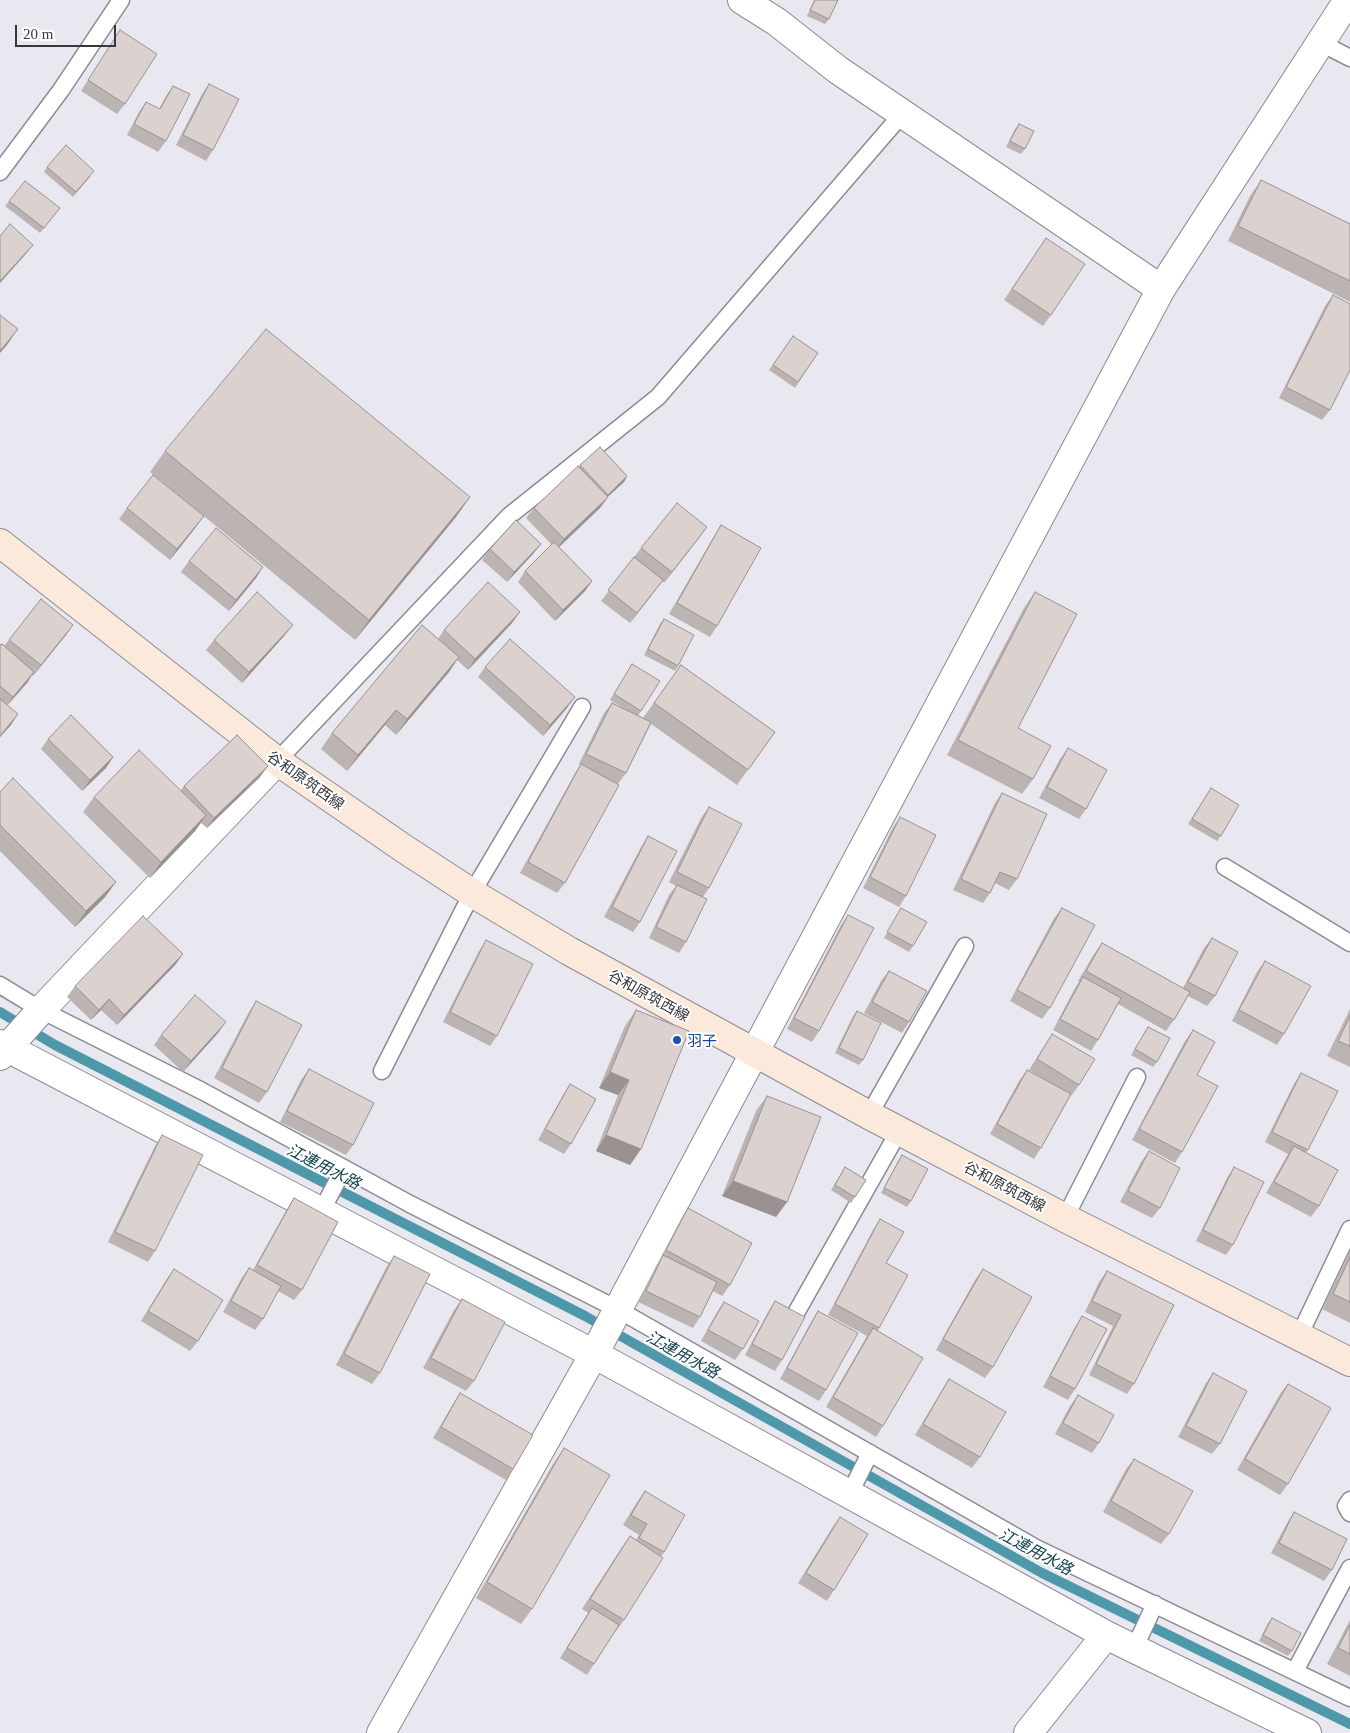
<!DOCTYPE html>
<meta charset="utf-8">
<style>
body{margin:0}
#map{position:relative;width:1350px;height:1733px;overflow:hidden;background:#e9e8f1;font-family:Georgia,serif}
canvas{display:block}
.scale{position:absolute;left:15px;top:25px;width:101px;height:22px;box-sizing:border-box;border:2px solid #38383b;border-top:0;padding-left:6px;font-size:15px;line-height:18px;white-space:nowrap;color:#38383b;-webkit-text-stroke:4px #fff;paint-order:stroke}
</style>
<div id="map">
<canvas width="1350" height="1733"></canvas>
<div class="scale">20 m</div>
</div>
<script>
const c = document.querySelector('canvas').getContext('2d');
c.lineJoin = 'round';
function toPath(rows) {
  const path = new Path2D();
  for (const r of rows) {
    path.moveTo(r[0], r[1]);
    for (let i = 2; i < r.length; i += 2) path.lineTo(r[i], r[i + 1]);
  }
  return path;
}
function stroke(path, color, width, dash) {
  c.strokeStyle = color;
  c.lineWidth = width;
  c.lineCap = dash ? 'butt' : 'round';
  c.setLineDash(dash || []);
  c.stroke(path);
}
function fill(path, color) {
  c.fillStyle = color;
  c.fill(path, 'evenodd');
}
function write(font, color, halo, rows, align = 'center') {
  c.font = font + ' Georgia,"Noto Sans JP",serif';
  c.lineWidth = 4;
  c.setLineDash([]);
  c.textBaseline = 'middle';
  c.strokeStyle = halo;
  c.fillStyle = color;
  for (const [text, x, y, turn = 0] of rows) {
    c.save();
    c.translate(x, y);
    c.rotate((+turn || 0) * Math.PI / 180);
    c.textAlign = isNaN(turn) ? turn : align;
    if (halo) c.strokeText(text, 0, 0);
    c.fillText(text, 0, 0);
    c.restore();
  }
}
stroke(toPath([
 [0,1012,55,1045,585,1316,1042,1573,1350,1724]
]), '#4d99aa', 10);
const lane = toPath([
 [1321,43,1350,58],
 [0,172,61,90,121,0],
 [277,761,509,516,658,397,903,113],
 [1225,867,1350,943],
 [0,985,41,1010,202,1091,410,1204,617,1309,1036,1548,1350,1698],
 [382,1071,472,893,582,707],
 [869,1115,965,946],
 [321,1212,344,1168],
 [1065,1218,1137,1077],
 [796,1313,899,1131],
 [1299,1336,1350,1229],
 [849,1495,870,1453],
 [1350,1500,1346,1506,1350,1513],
 [1134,1649,1155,1604],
 [1295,1671,1350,1568]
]);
const street = toPath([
 [742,0,777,22,838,70,1161,289],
 [0,1044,594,1354,1106,1635,1307,1733],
 [0,1056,41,1010,277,761],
 [381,1733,594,1354,1161,289,1348,0],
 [1028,1733,1106,1635]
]);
const secondary = toPath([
 [0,543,277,761,403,848,472,893,569,951,869,1115,1065,1218,1350,1362]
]);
stroke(lane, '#8b8b93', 19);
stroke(street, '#8b8b93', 30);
stroke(secondary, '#8b8b93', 30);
stroke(lane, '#fff', 16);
stroke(street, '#fff', 28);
stroke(secondary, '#fbe9dc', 28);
fill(toPath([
 [814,0,838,0,829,19,825,24,807,16],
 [120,30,125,104,117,114,81,91],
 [209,84,213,150,206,161,176,145,202,94],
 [173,86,166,141,158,152,127,135,139,112,146,102,159,109,166,96],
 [1019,124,1025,149,1021,154,1006,147,1015,129],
 [47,167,91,176,73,197,44,172],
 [1261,180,1350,224,1350,302,1228,241,1250,196],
 [9,201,60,208,40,233,5,206],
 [1046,238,1051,315,1043,326,1004,300],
 [1333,295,1330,410,1322,420,1279,398,1325,306],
 [793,336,818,353,795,388,769,370],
 [165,451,470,497,456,517,355,640,150,472],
 [580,465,627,476,624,482,608,497,600,508,559,547,592,581,585,591,555,621,518,582,525,571,552,545,526,518,534,508],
 [127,508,196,527,170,560,119,519],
 [721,525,717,626,710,637,669,614,714,536],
 [707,527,664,583,662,581,630,623,601,601,641,548],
 [541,544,533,554,507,582,482,560,490,549],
 [189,561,263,567,256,578,229,611,181,572],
 [1035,592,1018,728,1033,779,1022,794,947,755,1024,608],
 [664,619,678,666,675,671,644,655,660,624],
 [512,623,468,670,457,660,449,672,396,735,385,725,347,771,321,749,332,733,438,639,444,630],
 [73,625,66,635,33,676,32,675,27,683,7,705,11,725,0,737,0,645,4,646,9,640],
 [285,635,242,683,206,650,214,640],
 [632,664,641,711,638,716,643,718,681,665,775,732,737,785,651,724,626,773,618,784,604,777,565,883,557,893,520,873,574,775,580,765,579,764,604,713,612,703,627,710,610,700],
 [485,667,567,708,543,736,478,677],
 [48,739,113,757,106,768,82,791,41,749],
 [1068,748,1086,809,1079,819,1039,798,1060,759],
 [260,777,207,828,201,823,195,831,150,878,83,812,94,797,181,790,184,786],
 [1211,788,1221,836,1217,841,1188,824],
 [0,792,116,882,105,897,75,927,0,851],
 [1002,793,1017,879,1009,890,995,883,990,893,983,903,953,890,995,803],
 [709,807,709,888,703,897,686,942,679,953,649,938,669,895,676,886,669,882,701,818],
 [900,817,906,896,899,907,863,888,893,827],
 [648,836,640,922,633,932,604,917,641,847],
 [901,908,913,946,909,952,884,938],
 [1062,908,1050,1008,1042,1019,1010,1001,1054,918],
 [848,915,819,1031,812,1042,787,1029,841,925],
 [1212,938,1215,996,1207,1006,1188,996,1174,1020,1166,1031,1118,1004,1098,1040,1091,1051,1053,1030,1075,988,1079,982,1078,981,1094,954,1102,943,1183,988,1204,948],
 [486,940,497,1036,490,1046,443,1022,479,951],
 [1265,961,1284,1034,1277,1045,1232,1021,1257,972],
 [176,964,117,1025,101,1010,91,1020,67,997,75,986],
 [889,971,909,1022,902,1033,864,1013,881,981],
 [256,1001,267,1092,259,1103,214,1078,249,1012],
 [1350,1009,1350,1067,1327,1056],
 [636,1010,641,1149,630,1165,596,1151,618,1095,599,1088,625,1026],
 [857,1011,863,1060,859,1065,835,1053,853,1016],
 [1148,1027,1157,1062,1153,1067,1131,1055],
 [1193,1030,1197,1075,1182,1152,1175,1163,1132,1140,1185,1041],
 [218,1033,183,1072,154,1045,161,1035],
 [1052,1034,1079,1085,1072,1095,1071,1095,1041,1148,1034,1159,990,1134,1019,1081,1027,1070,1055,1086,1029,1070],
 [309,1069,353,1145,346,1155,280,1122,301,1080],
 [1301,1073,1308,1150,1306,1153,1319,1206,1311,1217,1266,1193,1288,1154,1265,1142,1294,1084],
 [570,1084,571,1144,564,1154,538,1140,563,1095],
 [767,1096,787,1202,776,1217,722,1196,756,1111],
 [162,1135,155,1251,148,1262,108,1242,155,1146],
 [1149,1151,1160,1208,1152,1218,1120,1202,1141,1162],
 [902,1155,911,1201,907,1207,881,1193,898,1161],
 [845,1167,866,1180,851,1203,831,1190],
 [1234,1167,1233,1245,1226,1255,1196,1241,1227,1178],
 [294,1198,302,1290,294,1300,278,1291,263,1319,255,1330,223,1312,241,1279,249,1268,253,1270,287,1209],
 [688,1208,730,1285,722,1296,713,1291,700,1317,693,1328,638,1302,656,1266,659,1261,681,1219],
 [880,1219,886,1263,879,1328,878,1331,883,1426,876,1437,826,1407,867,1336,828,1315,873,1230],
 [1350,1250,1350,1323,1322,1309],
 [394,1256,380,1373,372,1384,336,1365,387,1266],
 [174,1269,198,1341,190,1351,141,1321,166,1280],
 [983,1269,993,1367,985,1378,936,1350,975,1280],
 [1107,1271,1174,1305,1134,1384,1127,1394,1089,1375,1113,1326,1085,1312,1099,1282],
 [462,1299,474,1381,466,1391,423,1368,454,1310],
 [775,1301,782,1360,775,1371,745,1355,768,1312],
 [724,1302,743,1349,735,1360,701,1341,717,1312],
 [818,1311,826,1390,819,1401,780,1379,811,1322],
 [1082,1316,1075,1389,1068,1400,1043,1387,1075,1327],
 [1213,1373,1220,1444,1212,1454,1178,1437,1206,1383],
 [949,1379,980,1457,972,1468,915,1435,942,1390],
 [1288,1384,1288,1484,1280,1495,1237,1470,1280,1394],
 [460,1393,513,1469,506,1480,433,1438,453,1404],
 [1078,1395,1099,1443,1092,1453,1055,1434,1070,1406],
 [564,1448,532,1609,521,1624,476,1598,553,1464],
 [1134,1459,1169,1534,1161,1544,1103,1512,1126,1469],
 [645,1491,664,1552,624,1620,616,1631,616,1630,587,1675,560,1658,588,1613,582,1609,622,1547,630,1536,636,1540,639,1535,623,1525,637,1502],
 [1294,1512,1332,1570,1324,1581,1271,1553,1287,1523],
 [840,1517,834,1590,827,1601,798,1583,832,1528],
 [1272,1618,1292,1651,1288,1656,1259,1641,1268,1623],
 [1350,1620,1350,1676,1327,1664]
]), '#bcb4b2');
fill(toPath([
 [33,245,25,255,0,283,0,281],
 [18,329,7,345,0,353,0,351],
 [627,476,624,482,604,500,608,495],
 [470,497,456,517,355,640,369,620],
 [608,497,600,508,556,550,564,539],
 [204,516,196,527,170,560,177,549],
 [707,527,699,538,664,583,672,572],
 [541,544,533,554,507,582,514,572],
 [263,567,256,578,229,611,236,600],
 [663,580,655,591,630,623,637,613],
 [592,581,585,591,555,621,563,610],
 [520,612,512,623,468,670,475,659],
 [73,625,66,635,33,676,41,665],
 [293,625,285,635,242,683,249,672],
 [459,657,449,672,396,735,407,719],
 [34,672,27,683,5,708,13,697],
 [575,697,567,708,543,736,550,725],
 [396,710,385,725,347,771,358,755],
 [18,714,11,725,0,737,0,736],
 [113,757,106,768,82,791,90,780],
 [268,766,260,777,207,828,214,818],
 [206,815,195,831,150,878,161,862],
 [116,882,105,897,75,927,86,911],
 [183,954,176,964,117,1025,124,1015],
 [109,999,101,1010,91,1020,99,1010],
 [226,1022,218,1033,183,1072,191,1061],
 [610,1072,629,1080,618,1095,599,1088],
 [606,1135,641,1149,630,1165,596,1151],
 [733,1181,787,1202,776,1217,722,1196]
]), '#999291');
const building = toPath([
 [815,0,838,0,829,19,810,10,815,0],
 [120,30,157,54,125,104,88,80,120,30],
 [209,84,239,99,213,150,183,135,209,84],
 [173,86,190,94,166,141,134,124,146,102,160,109,173,86],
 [1019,124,1034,131,1025,149,1010,141,1019,124],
 [66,145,94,171,76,192,47,167,66,145],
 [1261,180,1350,224,1350,281,1238,226,1261,180],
 [25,181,60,208,44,228,9,201,25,181],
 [10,224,33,245,0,281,0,236,10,224],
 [1046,238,1085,264,1051,315,1012,289,1046,238],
 [1333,295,1350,304,1350,370,1330,410,1286,387,1333,295],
 [0,315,18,329,0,351,0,315],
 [266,329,470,497,369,620,165,451,266,329],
 [793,336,818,353,798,382,773,365,793,336],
 [600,447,627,476,608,495,580,465,600,447],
 [578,466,608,497,564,539,534,508,578,466],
 [153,475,204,516,177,549,127,508,153,475],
 [677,503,707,527,672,572,641,548,677,503],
 [516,520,541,544,514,572,490,549,516,520],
 [721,525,761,548,717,626,677,603,721,525],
 [216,528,263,567,236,600,189,561,216,528],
 [554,542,592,581,563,610,525,571,554,542],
 [634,557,663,580,637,613,608,590,634,557],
 [488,582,520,612,475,659,444,630,488,582],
 [257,592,293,625,249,672,214,640,257,592],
 [1035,592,1077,614,1018,728,1051,746,1033,779,958,740,1035,592],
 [41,599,73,625,41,665,9,640,41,599],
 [664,619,694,635,678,666,648,649,664,619],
 [422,625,459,657,407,719,396,710,358,755,332,733,422,625],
 [510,639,575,697,550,725,485,667,510,639],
 [2,644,34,672,13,697,0,686,0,645,2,644],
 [632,664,660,681,641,711,614,694,632,664],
 [681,665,775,732,748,770,654,703,681,665],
 [0,699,18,714,0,736,0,699],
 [612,703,651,722,626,773,586,754,612,703],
 [71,715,113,757,90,780,48,739,71,715],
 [237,735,268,766,214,818,184,786,237,735],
 [1068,748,1107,770,1086,809,1047,787,1068,748],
 [139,750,206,815,161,862,94,797,139,750],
 [581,764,619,785,565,883,528,862,581,764],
 [13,778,116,882,86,911,0,825,0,792,13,778],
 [1211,788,1239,805,1221,836,1192,819,1211,788],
 [1002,793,1047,814,1017,879,1000,872,990,893,961,879,1002,793],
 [709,807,742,824,709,888,677,872,709,807],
 [900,817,936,835,906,896,870,877,900,817],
 [648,836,677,851,640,922,612,907,648,836],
 [677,885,707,899,686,942,656,927,677,885],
 [901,908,927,922,913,946,887,932,901,908],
 [1062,908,1095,925,1050,1008,1017,990,1062,908],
 [848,915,874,928,819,1031,794,1018,848,915],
 [143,916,183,954,124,1015,109,999,99,1010,75,986,143,916],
 [1212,938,1238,952,1215,996,1188,982,1212,938],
 [486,940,533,964,497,1036,450,1012,486,940],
 [1102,943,1190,992,1174,1020,1086,971,1102,943],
 [1265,961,1311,986,1284,1034,1239,1010,1265,961],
 [889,971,927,991,909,1022,872,1002,889,971],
 [1083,977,1121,998,1098,1040,1060,1019,1083,977],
 [195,995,226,1022,191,1061,161,1035,195,995],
 [256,1001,302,1025,267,1092,222,1068,256,1001],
 [636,1010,689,1031,641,1149,606,1135,629,1080,610,1072,636,1010],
 [857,1011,881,1023,863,1060,839,1048,857,1011],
 [1350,1016,1350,1046,1338,1041,1350,1016],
 [1148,1027,1170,1038,1157,1062,1135,1049,1148,1027],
 [1193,1030,1215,1042,1197,1075,1218,1086,1182,1152,1139,1129,1193,1030],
 [1052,1034,1095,1059,1079,1085,1037,1059,1052,1034],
 [309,1069,374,1103,353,1145,287,1111,309,1069],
 [1027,1070,1071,1094,1041,1148,997,1124,1027,1070],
 [1301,1073,1338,1091,1308,1150,1272,1132,1301,1073],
 [570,1084,596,1099,571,1144,545,1129,570,1084],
 [767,1096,821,1117,787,1202,733,1181,767,1096],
 [162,1135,203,1155,155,1251,115,1232,162,1135],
 [1294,1146,1338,1170,1319,1206,1274,1182,1294,1146],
 [1149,1151,1180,1168,1160,1208,1128,1191,1149,1151],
 [902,1155,928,1169,911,1201,884,1188,902,1155],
 [845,1167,866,1180,855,1197,835,1185,845,1167],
 [1234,1167,1264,1182,1233,1245,1203,1230,1234,1167],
 [294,1198,338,1222,302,1290,257,1265,294,1198],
 [688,1208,752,1243,730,1285,666,1250,688,1208],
 [880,1219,904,1232,886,1263,908,1275,879,1328,835,1304,880,1219],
 [663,1255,717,1282,700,1317,646,1291,663,1255],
 [394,1256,430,1274,380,1373,344,1354,394,1256],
 [1350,1257,1350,1302,1333,1294,1350,1257],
 [249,1268,281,1286,263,1319,231,1301,249,1268],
 [174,1269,223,1300,198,1341,148,1311,174,1269],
 [983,1269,1032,1297,993,1367,943,1339,983,1269],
 [1107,1271,1174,1305,1134,1384,1096,1364,1121,1315,1092,1301,1107,1271],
 [462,1299,505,1322,474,1381,431,1358,462,1299],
 [775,1301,805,1317,782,1360,752,1344,775,1301],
 [724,1302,759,1321,743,1349,708,1330,724,1302],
 [818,1311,858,1333,826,1390,787,1368,818,1311],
 [1082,1316,1107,1329,1075,1389,1050,1376,1082,1316],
 [873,1328,923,1358,883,1426,833,1397,873,1328],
 [1213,1373,1247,1391,1220,1444,1186,1426,1213,1373],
 [949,1379,1006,1412,980,1457,923,1424,949,1379],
 [1288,1384,1331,1408,1288,1484,1245,1459,1288,1384],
 [460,1393,533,1435,513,1469,441,1427,460,1393],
 [1078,1395,1114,1415,1099,1443,1063,1423,1078,1395],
 [564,1448,610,1475,532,1609,487,1582,564,1448],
 [1134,1459,1193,1491,1169,1534,1111,1501,1134,1459],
 [645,1491,685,1515,664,1552,639,1538,647,1524,631,1515,645,1491],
 [1294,1512,1347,1539,1332,1570,1279,1543,1294,1512],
 [840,1517,868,1534,834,1590,806,1573,840,1517],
 [630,1536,663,1558,624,1620,590,1599,630,1536],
 [592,1608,619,1625,594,1664,567,1648,592,1608],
 [1272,1618,1301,1633,1292,1651,1263,1635,1272,1618],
 [1350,1625,1350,1654,1338,1648,1350,1625]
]);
fill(building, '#dbd1cf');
stroke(building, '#999291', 1);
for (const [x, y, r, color] of [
 [677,1040,5,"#1a4fb4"]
]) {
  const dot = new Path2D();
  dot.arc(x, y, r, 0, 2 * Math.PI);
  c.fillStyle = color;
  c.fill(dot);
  stroke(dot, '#fff', 2);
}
write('15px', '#38383b', '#fff', [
 ["谷和原筑西線",306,780,35],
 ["谷和原筑西線",649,995,29],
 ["谷和原筑西線",1005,1186,28]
]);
write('15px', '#164399', '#fff', [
 ["羽子",687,1040]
], 'left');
write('italic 16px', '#13434e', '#fff', [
 ["江連用水路",324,1166,27],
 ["江連用水路",683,1354,29],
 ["江連用水路",1036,1551,28]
]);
</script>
